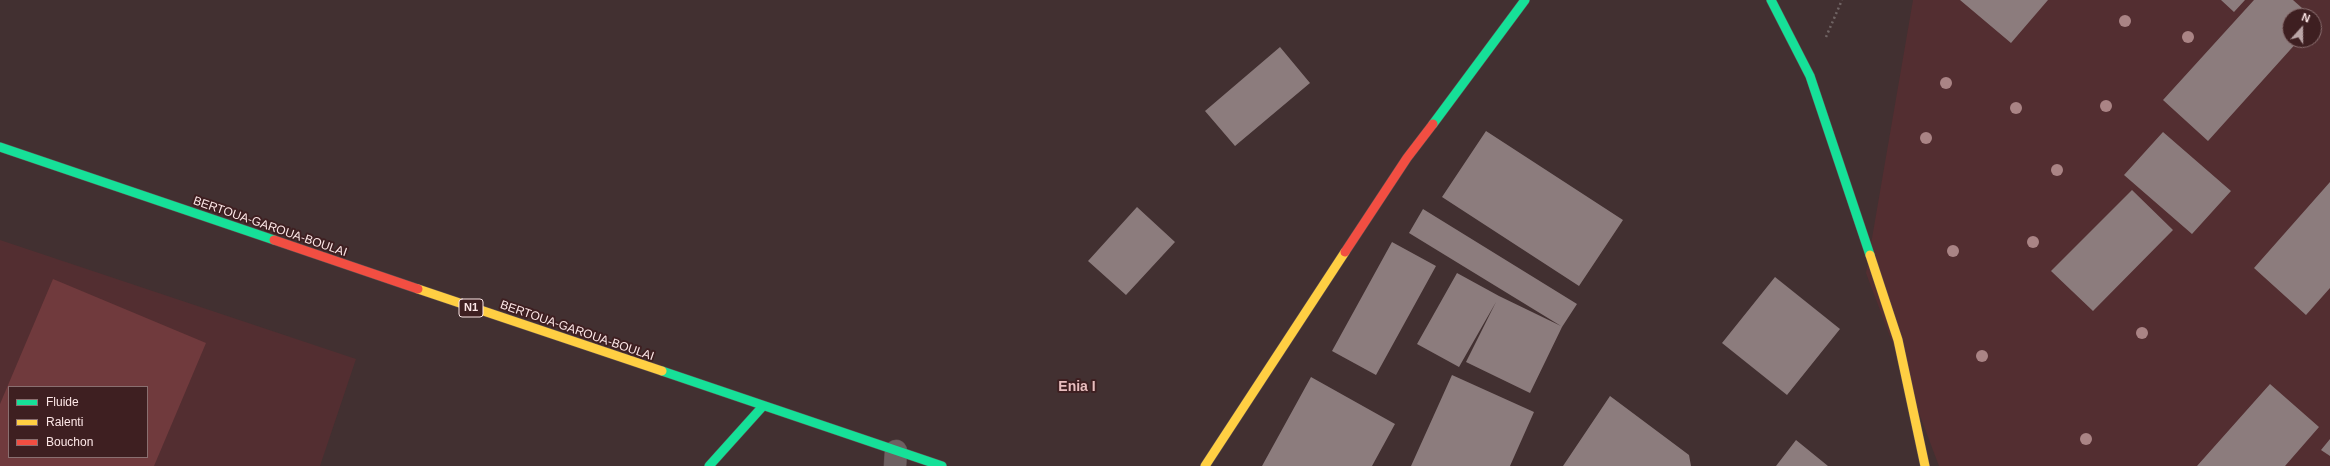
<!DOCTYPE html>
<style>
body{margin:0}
#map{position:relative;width:2330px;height:466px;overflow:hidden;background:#423031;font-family:Arial,sans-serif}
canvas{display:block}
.legend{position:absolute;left:8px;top:386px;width:140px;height:72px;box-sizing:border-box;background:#3e1f21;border:1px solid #8a6f70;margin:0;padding:5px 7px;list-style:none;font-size:12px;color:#fce6e6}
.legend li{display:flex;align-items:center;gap:8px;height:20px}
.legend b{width:20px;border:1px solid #8a6f70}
.north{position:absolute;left:2282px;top:8px;width:40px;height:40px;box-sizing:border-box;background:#3e1f21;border:1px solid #8a6f70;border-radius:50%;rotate:21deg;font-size:11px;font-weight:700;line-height:16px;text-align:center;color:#fce6e6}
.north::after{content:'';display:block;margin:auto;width:14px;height:18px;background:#bba6a7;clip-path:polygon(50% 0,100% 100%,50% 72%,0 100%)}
</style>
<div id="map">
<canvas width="2330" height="466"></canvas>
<ul class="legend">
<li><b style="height:5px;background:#16e098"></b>Fluide</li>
<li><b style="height:5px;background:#ffcf43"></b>Ralenti</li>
<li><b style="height:5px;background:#f24e42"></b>Bouchon</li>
</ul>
<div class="north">N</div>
</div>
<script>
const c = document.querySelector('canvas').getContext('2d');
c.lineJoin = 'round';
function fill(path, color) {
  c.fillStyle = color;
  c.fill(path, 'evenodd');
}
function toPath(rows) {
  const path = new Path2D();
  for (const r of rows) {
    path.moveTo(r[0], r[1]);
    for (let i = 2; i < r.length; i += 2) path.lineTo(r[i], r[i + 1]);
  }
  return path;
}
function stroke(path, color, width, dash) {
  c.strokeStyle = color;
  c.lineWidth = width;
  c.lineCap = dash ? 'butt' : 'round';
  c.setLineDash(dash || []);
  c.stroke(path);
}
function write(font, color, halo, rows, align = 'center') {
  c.font = font + ' Arial,sans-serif';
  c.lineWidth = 4;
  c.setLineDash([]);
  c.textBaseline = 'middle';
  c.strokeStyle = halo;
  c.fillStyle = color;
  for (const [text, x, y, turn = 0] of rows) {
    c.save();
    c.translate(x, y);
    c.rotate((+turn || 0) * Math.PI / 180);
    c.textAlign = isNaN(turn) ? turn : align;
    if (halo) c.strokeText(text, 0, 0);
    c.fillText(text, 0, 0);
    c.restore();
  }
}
fill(toPath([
 [1913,0,2330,0,2330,466,1939,466,1866,273],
 [2290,16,2314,16,2314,40,2290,40],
 [0,240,356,359,320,466,0,466],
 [9,387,147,387,147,457,9,457]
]), '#532e31');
fill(toPath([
 [53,279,206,343,154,466,0,466,0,404],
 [9,387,147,387,147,457,9,457]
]), '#703a3d');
fill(toPath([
 [1960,0,2048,0,2011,43],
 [2221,0,2245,0,2234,12],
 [2254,0,2293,0,2311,16,2290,16,2290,40,2299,40,2208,141,2163,100],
 [1280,47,1310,83,1235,146,1205,111],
 [1486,131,1623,220,1579,286,1442,197],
 [2163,132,2231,191,2192,234,2124,175],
 [2330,182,2330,288,2306,315,2254,268],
 [2132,190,2173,230,2093,311,2051,271],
 [1137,207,1175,242,1126,295,1088,261],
 [1423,209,1577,304,1562,327,1530,393,1466,362,1496,302,1459,367,1417,344,1457,273,1499,296,1561,326,1409,233],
 [1392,242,1436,266,1376,375,1332,351],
 [1775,277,1840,329,1787,395,1722,343],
 [1452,375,1534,412,1510,466,1411,466],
 [1311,377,1395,424,1372,466,1262,466],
 [2270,384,2319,427,2285,466,2197,466],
 [1610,396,1689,455,1691,466,1563,466],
 [2330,439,2330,456,2321,450],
 [1796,440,1828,466,1776,466]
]), '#8c7c7d');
const street = toPath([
 [895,466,896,451]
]);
const fast = toPath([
 [1771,0,1810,76,1870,255],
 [1433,124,1525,0],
 [0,147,274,240],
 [662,371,942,466],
 [709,466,763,406]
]);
const slow = toPath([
 [1870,255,1898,340,1925,466],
 [418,289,662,371],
 [1205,466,1345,252]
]);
const jam = toPath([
 [274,240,418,289],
 [1345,252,1407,158,1433,124]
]);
stroke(street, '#5e4f4f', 23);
stroke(fast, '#5e4f4f', 10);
stroke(slow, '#5e4f4f', 10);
stroke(jam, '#5e4f4f', 10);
stroke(toPath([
 [1826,37,1842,0]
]), '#706464', 2.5, [2, 3]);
stroke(street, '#6d6061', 22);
stroke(fast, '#16e098', 9);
stroke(slow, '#ffcf43', 9);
stroke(jam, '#f24e42', 9);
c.fillStyle = '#aa8485';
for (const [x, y] of [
 [2125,21],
 [2188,37],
 [1946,83],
 [2106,106],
 [2016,108],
 [1926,138],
 [2057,170],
 [2033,242],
 [1953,251],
 [2142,333],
 [1982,356],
 [2086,439]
]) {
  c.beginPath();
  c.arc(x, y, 6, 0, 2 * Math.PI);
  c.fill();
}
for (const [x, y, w] of [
 [471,308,24]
]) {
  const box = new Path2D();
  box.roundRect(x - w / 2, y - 9, w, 18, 3);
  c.fillStyle = '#3e1f21';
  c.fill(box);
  stroke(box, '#fce6e6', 1);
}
write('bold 11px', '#fce6e6', null, [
 ["N1",471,308]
]);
write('12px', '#fce6e6', '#3e1f21', [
 ["BERTOUA-GAROUA-BOULAI",270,227,19],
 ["BERTOUA-GAROUA-BOULAI",577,331,19]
]);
write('bold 14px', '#e7bdbe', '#3e1f21', [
 ["Enia I",1077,387]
]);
</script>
